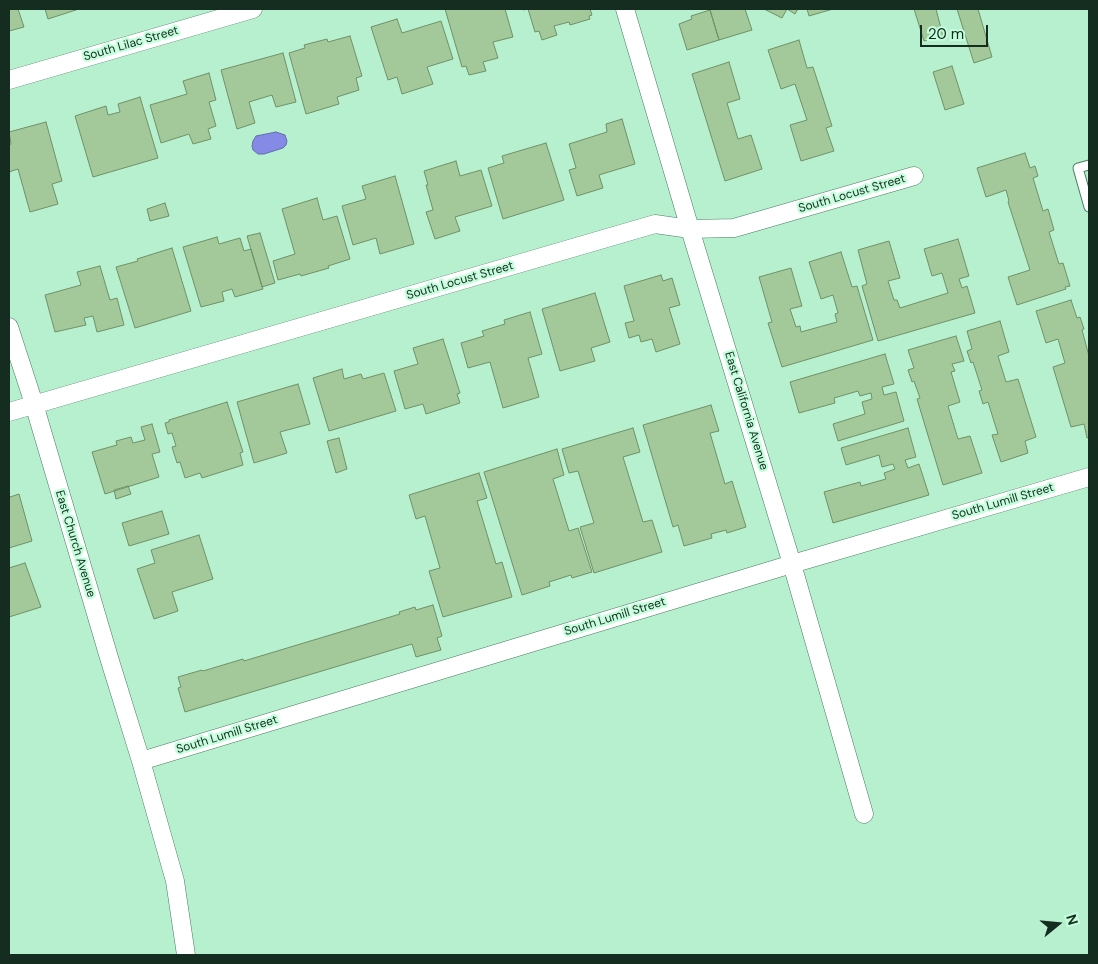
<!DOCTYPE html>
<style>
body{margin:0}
#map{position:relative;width:1098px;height:964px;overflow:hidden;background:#b7f0cf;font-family:"DM Sans",sans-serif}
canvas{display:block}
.frame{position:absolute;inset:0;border:10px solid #152c20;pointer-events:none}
.north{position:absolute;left:1033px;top:899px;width:50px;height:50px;-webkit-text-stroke:4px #c4fedc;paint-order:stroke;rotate:73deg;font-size:14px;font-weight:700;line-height:20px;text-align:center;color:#152c20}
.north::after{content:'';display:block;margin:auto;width:18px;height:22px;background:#152c20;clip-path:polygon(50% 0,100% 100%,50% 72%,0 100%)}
.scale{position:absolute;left:920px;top:25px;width:68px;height:22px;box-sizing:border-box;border:2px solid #152c20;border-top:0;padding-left:6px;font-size:15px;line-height:18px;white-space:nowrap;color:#152c20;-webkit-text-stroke:4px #c4fedc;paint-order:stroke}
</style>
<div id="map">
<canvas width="1098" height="964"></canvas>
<div class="frame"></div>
<div class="north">N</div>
<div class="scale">20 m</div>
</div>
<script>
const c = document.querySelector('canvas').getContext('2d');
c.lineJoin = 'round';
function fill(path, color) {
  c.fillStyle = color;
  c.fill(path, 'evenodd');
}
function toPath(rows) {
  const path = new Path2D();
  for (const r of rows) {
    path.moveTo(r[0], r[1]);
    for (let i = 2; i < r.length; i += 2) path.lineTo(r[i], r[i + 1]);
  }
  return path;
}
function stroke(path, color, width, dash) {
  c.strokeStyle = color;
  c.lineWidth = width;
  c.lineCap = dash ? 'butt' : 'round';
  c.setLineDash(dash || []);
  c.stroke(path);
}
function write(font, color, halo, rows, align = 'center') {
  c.font = font + ' "DM Sans",sans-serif';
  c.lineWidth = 4.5;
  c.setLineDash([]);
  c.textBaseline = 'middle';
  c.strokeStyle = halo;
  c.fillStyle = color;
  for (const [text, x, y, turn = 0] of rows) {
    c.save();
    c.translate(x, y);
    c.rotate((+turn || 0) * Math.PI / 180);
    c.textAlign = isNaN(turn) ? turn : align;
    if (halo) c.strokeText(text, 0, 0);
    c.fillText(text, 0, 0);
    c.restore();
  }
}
const water = toPath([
 [276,132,285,135,287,141,286,145,283,148,264,154,258,154,253,150,252,146,253,141,256,136,276,132]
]);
fill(water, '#848ae6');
stroke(water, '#636eab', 1);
const building = toPath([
 [9,9,18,9,24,27,9,31,9,9],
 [45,9,79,9,48,19,45,9],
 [445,9,505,9,513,37,493,42,498,58,483,62,486,71,469,75,466,66,462,67,445,9],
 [522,9,590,9,592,15,589,16,590,19,570,25,569,22,554,26,557,35,542,40,539,31,535,32,528,9,523,10,522,9],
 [713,9,745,9,752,30,719,40,710,10,713,9],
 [764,9,798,9,795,14,787,9,782,18,764,9],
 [807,9,833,9,809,16,807,9],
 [914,9,936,9,943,36,924,41,914,9],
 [957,9,978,9,992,57,974,63,957,9],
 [710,10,719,40,687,50,679,24,692,19,691,16,710,10],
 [397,19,402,33,441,21,453,59,427,67,433,84,402,94,397,77,388,80,371,27,397,19],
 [350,36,362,76,356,78,359,90,337,97,339,104,306,114,289,53,305,48,304,45,327,39,328,42,350,36],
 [799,40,807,68,813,67,832,126,826,128,834,151,801,161,790,125,807,120,795,84,781,89,768,50,799,40],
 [283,53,296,102,276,107,272,95,249,102,255,123,237,129,221,70,283,53],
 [729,62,740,99,727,103,738,139,751,135,762,169,725,181,692,74,729,62],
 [952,66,964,104,945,110,933,72,952,66],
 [209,73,216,100,209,102,216,126,208,129,211,139,193,144,189,134,161,143,150,105,187,94,183,81,209,73],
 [140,97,158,158,93,177,75,116,106,106,108,115,120,112,118,104,140,97],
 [622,119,635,164,599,175,603,188,577,196,569,170,576,168,569,144,607,132,606,124,622,119],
 [46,122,62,181,52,184,58,204,30,212,18,169,9,172,9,145,11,144,9,132,46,122],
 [546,143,564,200,503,219,488,168,504,163,502,156,546,143],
 [1025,153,1030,168,1035,166,1038,176,1033,178,1043,211,1048,209,1054,230,1049,232,1059,264,1063,263,1070,286,1065,287,1066,289,1017,305,1008,277,1030,270,1008,202,1009,201,1006,190,986,197,977,168,1025,153],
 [456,161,460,176,481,170,492,206,455,217,460,231,435,239,426,212,433,210,426,185,428,185,424,171,456,161],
 [395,176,414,244,380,254,376,238,353,245,342,206,366,199,362,186,395,176],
 [317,198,323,220,337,216,350,259,328,266,329,268,301,276,300,274,278,280,273,261,295,254,282,209,317,198],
 [165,203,169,216,150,221,147,209,165,203],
 [260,233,275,283,262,287,247,236,260,233],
 [217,237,219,244,240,238,244,251,251,249,263,289,235,297,232,289,222,292,224,301,201,307,183,247,217,237],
 [958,239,969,276,959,279,962,288,967,286,975,313,878,341,862,286,867,284,858,250,889,241,900,278,888,281,894,300,897,300,900,308,948,293,942,273,932,276,924,249,958,239],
 [172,248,191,311,135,328,116,267,138,261,137,259,172,248],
 [841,252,852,287,857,286,873,340,782,367,768,323,772,322,759,277,791,268,802,306,790,309,796,327,800,326,801,332,837,322,835,314,838,313,833,295,821,299,809,262,841,252],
 [100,266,110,300,117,298,124,325,97,332,93,316,84,318,86,325,55,332,45,295,81,285,77,272,100,266],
 [661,275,663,281,672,278,680,305,669,308,680,344,656,352,652,339,641,342,639,335,629,338,625,323,634,321,624,286,661,275],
 [595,293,610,342,591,348,595,361,560,371,542,309,595,293],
 [1071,300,1077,318,1080,317,1084,329,1082,330,1089,356,1089,437,1087,438,1084,424,1071,427,1053,367,1065,363,1058,339,1046,343,1036,311,1071,300],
 [530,312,542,354,528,358,539,397,503,408,490,362,468,368,461,343,484,336,482,331,505,324,504,320,530,312],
 [1000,321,1009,352,998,356,1006,382,1018,379,1036,437,1025,441,1028,453,1001,462,992,435,998,434,988,402,983,404,979,391,982,390,973,362,971,363,967,351,972,349,967,331,1000,321],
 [956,336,964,361,952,364,955,371,951,372,960,402,948,406,958,439,970,436,982,473,943,485,917,399,920,398,914,381,912,382,908,370,914,368,908,350,956,336],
 [443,339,460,393,457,394,460,403,426,414,423,404,405,409,394,371,418,364,413,348,443,339],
 [885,354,894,384,882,387,884,395,896,392,904,421,838,441,833,424,865,414,862,402,872,399,871,393,860,396,858,391,834,398,835,403,799,413,790,382,885,354],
 [342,369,344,379,361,374,363,379,384,373,396,411,329,431,313,378,342,369],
 [298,384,310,424,280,432,287,453,254,463,237,402,298,384],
 [227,402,243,452,240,453,243,465,202,478,200,473,185,478,180,462,177,463,172,447,176,446,172,433,168,434,165,423,169,422,169,420,227,402],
 [711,405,719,431,710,433,725,484,732,481,746,527,727,533,726,530,711,534,712,538,684,546,678,525,673,527,643,425,711,405],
 [152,424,160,452,152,454,159,477,105,494,92,452,117,445,116,441,131,437,133,443,145,440,141,427,152,424],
 [633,428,640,452,623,457,643,522,652,520,662,552,594,573,580,527,594,523,578,471,569,473,562,449,633,428],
 [908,428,916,457,905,460,908,468,919,464,929,495,833,523,824,492,860,482,861,486,886,479,884,473,895,469,893,464,882,467,879,455,846,465,841,448,908,428],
 [339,438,347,469,336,473,327,441,339,438],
 [557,449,564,475,553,479,569,531,578,528,592,572,572,578,571,575,549,582,550,586,522,595,484,472,557,449],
 [479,473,487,498,477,501,496,564,502,562,512,597,443,617,429,571,440,568,425,516,416,519,409,495,479,473],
 [128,486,131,494,116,499,114,490,128,486],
 [9,494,10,497,19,494,32,541,9,548,9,494],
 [162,511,169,534,129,546,122,523,162,511],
 [199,535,213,579,172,592,178,611,154,619,137,569,155,563,151,550,199,535],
 [25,563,41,607,9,617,9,568,25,563],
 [433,605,442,636,437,638,441,650,416,657,412,644,185,712,178,688,181,687,178,677,202,670,203,671,243,659,244,661,400,614,399,612,415,607,416,610,433,605]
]);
fill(building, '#a3c89a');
stroke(building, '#6f9166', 1);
const lane = toPath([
 [1089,165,1078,168,1089,207]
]);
const street = toPath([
 [625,9,690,229,792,564,864,814],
 [9,80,253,9],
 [9,327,34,404,110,661,141,761,175,881,186,955],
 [9,412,655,224,690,229,734,228,914,176],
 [141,761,792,564,1089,477]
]);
stroke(lane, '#487e61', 11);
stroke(street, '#487e61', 19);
stroke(lane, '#fff', 9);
stroke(street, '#fff', 18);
write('12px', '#152c20', '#c4fedc', [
 ["South Lilac Street",131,44,-16],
 ["South Locust Street",852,194,-16],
 ["South Locust Street",460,281,-16],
 ["East California Avenue",746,411,73],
 ["South Lumill Street",1003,502,-16],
 ["East Church Avenue",75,544,73],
 ["South Lumill Street",615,617,-17],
 ["South Lumill Street",227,735,-17]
]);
</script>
